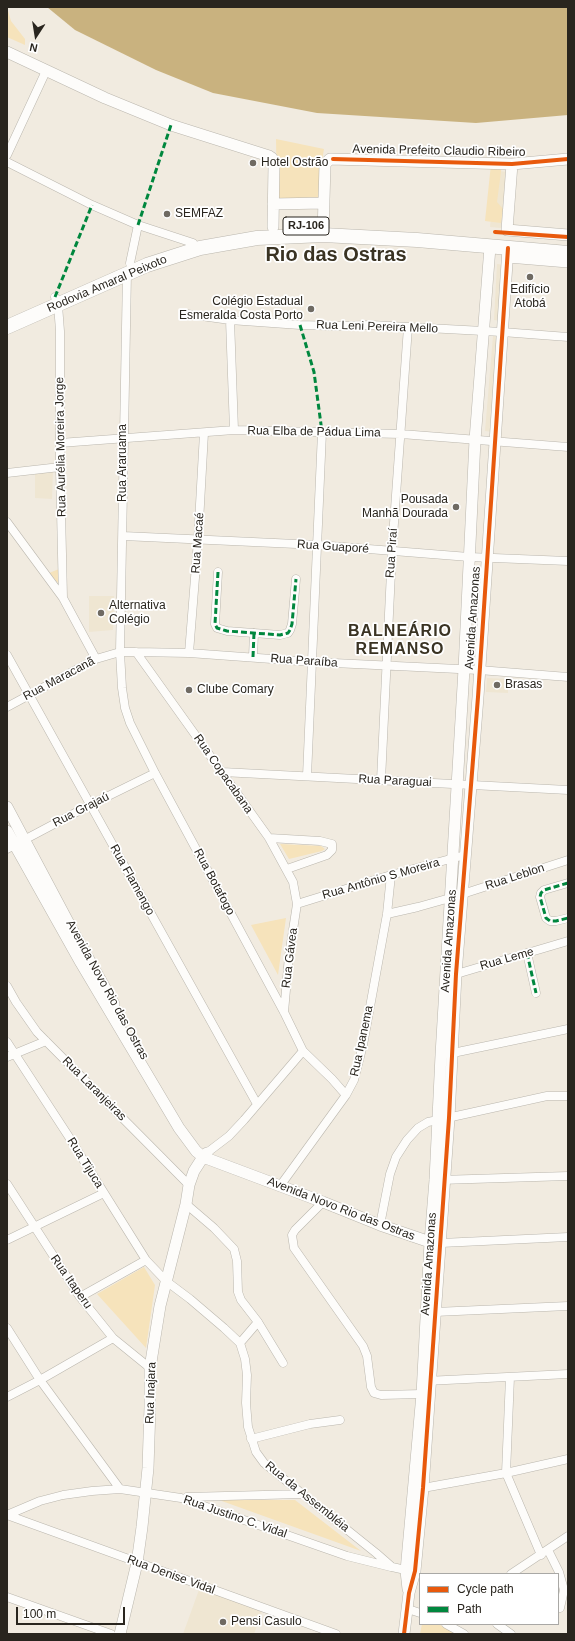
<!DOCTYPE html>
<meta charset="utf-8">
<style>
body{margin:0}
#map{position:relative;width:575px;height:1641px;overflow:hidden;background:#f1ebe0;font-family:Arial,sans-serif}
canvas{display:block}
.frame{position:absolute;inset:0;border:8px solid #29251e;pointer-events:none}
.legend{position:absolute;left:419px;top:1573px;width:140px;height:52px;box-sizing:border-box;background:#fff;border:1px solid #a9a8a5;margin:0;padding:5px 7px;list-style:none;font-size:12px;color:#29251e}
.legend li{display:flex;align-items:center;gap:8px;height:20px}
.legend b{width:20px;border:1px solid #a9a8a5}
.north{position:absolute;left:16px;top:16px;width:40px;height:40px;-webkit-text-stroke:3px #fff;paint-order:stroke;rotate:192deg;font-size:11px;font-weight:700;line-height:16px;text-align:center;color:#29251e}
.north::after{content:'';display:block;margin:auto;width:14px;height:18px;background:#29251e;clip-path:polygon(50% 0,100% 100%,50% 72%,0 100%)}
.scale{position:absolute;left:16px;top:1607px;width:109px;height:18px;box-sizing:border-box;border:2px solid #29251e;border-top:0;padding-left:5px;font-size:12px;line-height:14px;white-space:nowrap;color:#29251e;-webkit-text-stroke:3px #fff;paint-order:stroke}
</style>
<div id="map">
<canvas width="575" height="1641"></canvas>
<div class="frame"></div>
<ul class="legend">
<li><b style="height:5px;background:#e8590c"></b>Cycle path</li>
<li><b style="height:5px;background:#00873e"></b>Path</li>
</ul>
<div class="north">N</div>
<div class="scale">100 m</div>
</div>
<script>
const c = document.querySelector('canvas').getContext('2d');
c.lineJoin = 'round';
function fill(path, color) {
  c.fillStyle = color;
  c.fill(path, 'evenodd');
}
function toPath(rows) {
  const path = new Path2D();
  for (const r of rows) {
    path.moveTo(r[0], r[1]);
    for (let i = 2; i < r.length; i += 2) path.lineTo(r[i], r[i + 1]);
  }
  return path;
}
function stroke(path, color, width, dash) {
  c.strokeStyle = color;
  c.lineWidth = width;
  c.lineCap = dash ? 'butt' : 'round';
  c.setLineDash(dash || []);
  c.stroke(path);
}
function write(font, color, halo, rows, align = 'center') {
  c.font = font + ' Arial,sans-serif';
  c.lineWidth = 3.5;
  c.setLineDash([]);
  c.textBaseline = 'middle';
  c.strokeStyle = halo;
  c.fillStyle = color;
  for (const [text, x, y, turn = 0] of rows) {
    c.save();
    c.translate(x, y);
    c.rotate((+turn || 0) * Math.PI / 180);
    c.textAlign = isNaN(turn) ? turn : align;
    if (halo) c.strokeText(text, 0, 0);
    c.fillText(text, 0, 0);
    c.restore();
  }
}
fill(toPath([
 [495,170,506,172,501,228,490,227],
 [497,264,505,265,501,321,494,320],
 [493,336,501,338,493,432,485,431],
 [53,470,52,499,35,498,35,472],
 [89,596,114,596,113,630,89,632],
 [487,678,508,679,508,693,486,692],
 [200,1587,263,1609,254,1634,183,1634]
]), '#efe6d2');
fill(toPath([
 [7,7,11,21,25,39,25,45,7,37],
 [276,139,324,149,320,173,319,199,277,200],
 [491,164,502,164,497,202,503,209,501,223,485,221],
 [59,569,59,584,49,573],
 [280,844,321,846,325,849,322,851,289,859],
 [286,918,278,975,251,925],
 [144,1267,155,1285,146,1348,97,1294],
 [219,1500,295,1500,361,1551],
 [422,1624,438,1624,459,1634,420,1634]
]), '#f6e3bb');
fill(toPath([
 [47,7,568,7,568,115,476,123,317,113,213,93,156,70,75,30]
]), '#c9b27f');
const minor = toPath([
 [7,155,46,71],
 [7,162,92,205,138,225,193,243],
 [130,263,138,225],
 [127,273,120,652,122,688,125,708,130,723,155,773,284,1012,303,1051,332,1079,346,1095],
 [55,297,58,305,60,331,60,467,63,598],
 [187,314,230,320,300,325,337,326,371,325,502,332,568,337],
 [230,320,234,430],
 [60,443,234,430,401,434,568,447],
 [7,473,60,467],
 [7,522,63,598,96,659],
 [123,536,318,545,469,557,568,561],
 [218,572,215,624,217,628,227,631,280,635,288,633,290,630,292,624,296,579],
 [136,652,269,838,293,882,297,904,289,956,284,1012],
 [189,653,198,540,204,433],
 [7,655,257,1104],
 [253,657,254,633],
 [7,707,96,659,120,652,136,652,189,653,313,662,479,670,568,677],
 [222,772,568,790],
 [307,776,322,432],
 [381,780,392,551,408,327],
 [269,838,320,841,332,844,332,850,327,855,287,869],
 [7,849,90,805,155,773],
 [568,883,544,890,541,893,540,897,546,918,550,921,556,921,568,918],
 [297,904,391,875,465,855],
 [387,914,418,907,450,898,568,860],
 [527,953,536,993],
 [453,975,568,941],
 [7,986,16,1002,37,1032,189,1185],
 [7,1042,69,1137,146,1260,166,1281,190,1299,224,1328,240,1343,245,1359,247,1375,246,1403,248,1427,256,1452,264,1463,376,1553,392,1567,410,1571],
 [448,1054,568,1029],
 [7,1057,46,1041],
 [208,1152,229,1136,244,1120,303,1051],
 [440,1180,568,1176],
 [7,1184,80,1297,113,1338,150,1368],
 [280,1186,346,1095,354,1080,363,1045,387,914,391,875],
 [323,1202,295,1230,292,1235,294,1248,363,1346,367,1356,371,1387,374,1393,381,1395,422,1394],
 [186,1204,214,1228,234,1249,237,1261,238,1292,241,1300,258,1322,283,1363],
 [380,1225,390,1174,396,1157,407,1140,418,1128,428,1122,438,1120,547,1096,568,1096],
 [7,1240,104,1193],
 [441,1243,568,1237],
 [80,1297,146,1260],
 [435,1312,568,1306],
 [7,1328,40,1380,120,1489],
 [240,1343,258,1322],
 [510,1377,506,1473,541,1555],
 [426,1381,568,1374],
 [7,1397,40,1380,113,1338],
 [251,1439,310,1424,340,1420],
 [423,1488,506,1473,568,1459],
 [187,1497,302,1494],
 [7,1515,40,1501,63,1495,92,1491,120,1489,181,1498,347,1556,391,1567],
 [7,1515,336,1634],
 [548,1550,559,1572,564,1590,560,1608],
 [511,1574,568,1536],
 [7,1597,111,1634],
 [408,1609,420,1613],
 [446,1624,464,1634],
 [497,1624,511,1634]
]);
const tertiary = toPath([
 [7,52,105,98,171,125,269,156,272,158,274,165,273,227],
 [512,164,507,230,568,235],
 [273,204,323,203],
 [323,235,325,164,330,159,512,164,568,159],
 [508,257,568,262],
 [7,807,75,935,114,1004],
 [7,831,81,963,179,1128,196,1151,203,1157,323,1202,380,1225,430,1242,436,1243],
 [408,1589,406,1571,422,1394,430,1242,435,1180,441,1055,464,669,475,440,490,247],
 [120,1634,137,1563,142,1527,148,1468,150,1407,150,1368,160,1306,186,1204,189,1185,194,1171,203,1157,207,1153],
 [404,1634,409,1593,415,1571,423,1488,449,1118,456,974,478,697,508,248]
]);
const trunk = toPath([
 [7,327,147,265,200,248,257,238,323,235,417,240,568,253]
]);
stroke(minor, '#bab6ad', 9);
stroke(tertiary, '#bab6ad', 12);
stroke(trunk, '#bab6ad', 15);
stroke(minor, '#fdfcfa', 8);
stroke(tertiary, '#fdfcfa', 11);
stroke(trunk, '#fdfcfa', 14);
stroke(toPath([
 [138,225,171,125],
 [55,297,92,205],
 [300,325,314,372,322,432],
 [218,572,215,624,217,628,227,631,280,635,288,633,290,630,292,624,296,579],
 [253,657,254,633],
 [568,883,544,890,541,893,540,897,546,918,550,921,556,921,568,918],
 [527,953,536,993]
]), '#00873e', 3, [6, 3]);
stroke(toPath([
 [333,159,512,164,568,159],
 [495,232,568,237],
 [404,1634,409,1593,415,1571,423,1488,449,1118,456,974,478,697,508,248]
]), '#e8590c', 4);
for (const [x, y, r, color] of [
 [253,163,4,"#6f6a62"],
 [167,214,4,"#6f6a62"],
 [530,277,4,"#6f6a62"],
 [311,309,4,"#6f6a62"],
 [456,507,4,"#6f6a62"],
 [101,613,4,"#6f6a62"],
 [497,685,4,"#6f6a62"],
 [189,690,4,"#6f6a62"],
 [223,1622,4,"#6f6a62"]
]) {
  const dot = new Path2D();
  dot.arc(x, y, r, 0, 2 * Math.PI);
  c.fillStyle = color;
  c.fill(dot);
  stroke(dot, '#fff', 1.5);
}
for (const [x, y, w] of [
 [306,226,46]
]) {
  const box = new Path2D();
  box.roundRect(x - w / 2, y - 9, w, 18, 3);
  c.fillStyle = '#fff';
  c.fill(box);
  stroke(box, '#29251e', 1);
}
write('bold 11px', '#29251e', null, [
 ["RJ-106",306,226]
]);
write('12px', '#29251e', '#fff', [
 ["Avenida Prefeito Claudio Ribeiro",439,151,1],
 ["Rodovia Amaral Peixoto",107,284,-23],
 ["Rua Leni Pereira Mello",377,327,2],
 ["Rua Elba de Pádua Lima",314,432,1],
 ["Rua Aurélia Moreira Jorge",61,447,-91],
 ["Rua Araruama",123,463,-90],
 ["Rua Macaé",198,543,-86],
 ["Rua Guaporé",333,547,4],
 ["Rua Piraí",392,553,-86],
 ["Avenida Amazonas",473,618,-86],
 ["Rua Paraíba",304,661,4],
 ["Rua Maracanã",59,679,-28],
 ["Rua Copacabana",223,774,55],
 ["Rua Paraguai",395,781,3],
 ["Rua Grajaú",81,810,-27],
 ["Rua Leblon",515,877,-18],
 ["Rua Antônio S Moreira",381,879,-16],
 ["Rua Flamengo",132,880,61],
 ["Rua Botafogo",214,882,62],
 ["Avenida Amazonas",449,941,-86],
 ["Rua Gávea",290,958,-83],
 ["Rua Leme",507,959,-16],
 ["Avenida Novo Rio das Ostras",107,990,61],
 ["Rua Ipanema",362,1041,-78],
 ["Rua Laranjeiras",94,1089,45],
 ["Rua Tijuca",85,1163,58],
 ["Avenida Novo Rio das Ostras",341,1209,21],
 ["Avenida Amazonas",429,1264,-86],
 ["Rua Itaperu",71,1282,55],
 ["Rua Inajara",151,1393,-88],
 ["Rua da Assembléia",307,1497,39],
 ["Rua Justino C. Vidal",235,1517,19],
 ["Rua Denise Vidal",171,1575,20]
]);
write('12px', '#29251e', '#fff', [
 ["Hotel Ostrão",261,163],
 ["SEMFAZ",175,214],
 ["Edifício",530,290,"center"],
 ["Atobá",530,304,"center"],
 ["Colégio Estadual",303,302,"right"],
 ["Esmeralda Costa Porto",303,316,"right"],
 ["Pousada",448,500,"right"],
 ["Manhã Dourada",448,514,"right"],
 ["Alternativa",109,606],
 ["Colégio",109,620],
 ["Brasas",505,685],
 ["Clube Comary",197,690],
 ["Pensi Casulo",231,1622]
], 'left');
c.letterSpacing = '1px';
write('bold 16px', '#3a3323', '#fff', [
 ["BALNEÁRIO",400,632],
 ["REMANSO",400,650]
]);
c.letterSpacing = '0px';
write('bold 20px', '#3a3323', '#fff', [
 ["Rio das Ostras",336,255]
]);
</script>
